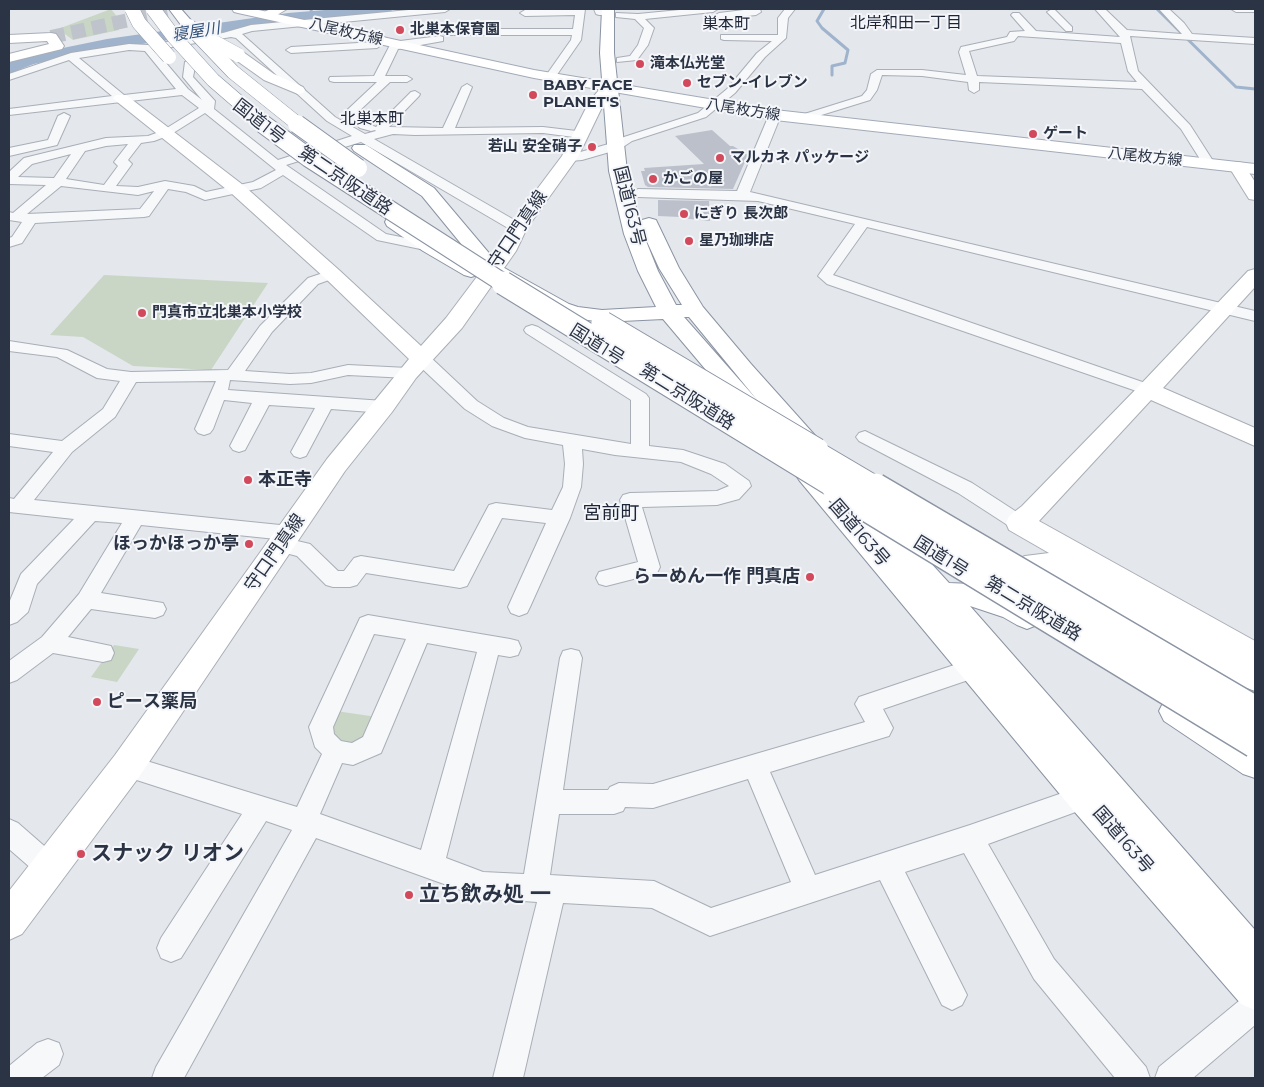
<!DOCTYPE html>
<meta charset="utf-8">
<style>
body{margin:0}
#map{position:relative;width:1264px;height:1087px;overflow:hidden;background:#e4e7ec;font-family:Montserrat,sans-serif}
canvas{display:block}
.frame{position:absolute;inset:0;border:10px solid #2b3445;pointer-events:none}
</style>
<div id="map">
<canvas width="1264" height="1087"></canvas>
<div class="frame"></div>
</div>
<script>
const c = document.querySelector('canvas').getContext('2d');
c.lineJoin = 'round';
function fill(path, color) {
  c.fillStyle = color;
  c.fill(path, 'evenodd');
}
function toPath(rows) {
  const path = new Path2D();
  for (const r of rows) {
    path.moveTo(r[0], r[1]);
    for (let i = 2; i < r.length; i += 2) path.lineTo(r[i], r[i + 1]);
  }
  return path;
}
function stroke(path, color, width, dash) {
  c.strokeStyle = color;
  c.lineWidth = width;
  c.lineCap = dash ? 'butt' : 'round';
  c.setLineDash(dash || []);
  c.stroke(path);
}
function write(font, color, halo, rows, align = 'center') {
  c.font = font + ' Montserrat,"Noto Sans JP",sans-serif';
  c.lineWidth = 4;
  c.setLineDash([]);
  c.textBaseline = 'middle';
  c.strokeStyle = halo;
  c.fillStyle = color;
  for (const [text, x, y, turn = 0] of rows) {
    c.save();
    c.translate(x, y);
    c.rotate((+turn || 0) * Math.PI / 180);
    c.textAlign = isNaN(turn) ? turn : align;
    if (halo) c.strokeText(text, 0, 0);
    c.fillText(text, 0, 0);
    c.restore();
  }
}
fill(toPath([
 [111,9,119,19,119,30,73,40,58,29],
 [104,275,268,283,211,370,133,366,83,337,50,335],
 [114,645,139,649,117,682,91,677],
 [336,711,377,717,369,733,357,742,340,743,331,734]
]), '#c9d6c5');
stroke(toPath([
 [311,9,312,16],
 [824,9,817,21,822,28,848,50,845,63,832,66,832,75],
 [1157,9,1236,87,1255,89]
]), '#9fb4cc', 3);
fill(toPath([
 [44,53,48,54,48,58,9,74,9,67,44,53]
]), '#9fb4cc');
fill(toPath([
 [337,9,393,9,390,12,385,14,288,23,107,49,9,69,9,59,107,39,288,13,337,9]
]), '#9fb4cc');
fill(toPath([
 [712,130,730,146,733,146,748,155,733,189,648,187,645,185,641,171,645,171,644,168,704,164,675,136],
 [658,200,709,201,710,221,680,218,680,217,658,216]
]), '#bbc0ca');
stroke(toPath([
 [51,37,180,9]
]), '#bfc3cb', 14, [14, 7]);
const street = toPath([
 [419,9,450,9,445,12,252,31,242,34,335,117,365,134,376,131,375,130,371,131,360,128,344,113,377,82,334,82,330,81,329,79,330,77,374,76,390,45,400,41,440,36,443,37,443,41,398,49,385,76,407,76,412,79,407,82,390,82,357,113,368,124,376,127,411,92,415,91,420,94,419,96,389,127,443,128,462,87,467,84,472,87,455,128,543,127,585,132,587,134,585,136,581,138,543,133,415,135,393,134,374,139,523,225,525,228,523,231,513,231,361,142,286,165,386,234,435,244,437,247,435,250,430,251,377,240,283,175,261,188,205,200,186,192,168,189,149,216,144,217,35,223,22,243,9,247,9,238,12,237,22,222,9,220,9,212,13,213,46,185,9,184,9,172,24,158,106,138,148,136,162,131,199,108,182,95,9,115,9,109,112,96,69,60,9,80,9,74,71,53,129,44,148,45,223,33,251,25,419,9],
 [231,37,236,38,327,121,352,136,278,160,214,109,215,101,193,77,196,62,195,60,191,59,185,62,183,77,202,100,188,89,155,50,231,37],
 [129,50,145,51,176,89,124,95,79,58,129,50],
 [205,113,276,170,253,182,206,192,194,186,165,181,138,187,116,186,132,164,128,160,141,143,154,141,170,135,205,113],
 [128,144,114,162,118,166,104,185,66,179,85,151,106,146,128,144],
 [71,154,54,178,18,177,32,164,71,154],
 [61,186,138,195,154,191,140,209,27,214,61,186],
 [585,9,581,40,554,79,550,80,545,77,571,40,572,35,445,35,440,32,445,29,573,29,575,15,525,16,520,13,525,10,585,9],
 [594,9,608,9,613,12,608,15,599,15,596,14,594,9],
 [690,9,718,9,713,12,645,19,654,28,648,45,637,60,617,62,617,58,630,56,638,45,644,28,635,19,616,17,616,13,638,14,690,9],
 [752,9,760,9,761,12,756,15,719,19,714,16,719,13,752,9],
 [785,9,795,9,788,18,786,38,765,57,735,93,706,117,632,141,620,149,582,160,570,161,564,157,566,154,577,153,612,143,624,137,698,113,727,89,757,53,772,41,724,40,721,39,721,35,778,35,778,18,785,9],
 [1052,9,1055,10,1072,27,1072,31,1066,31,1047,12,1052,9],
 [1095,9,1105,9,1127,30,1182,34,1159,9,1169,9,1184,23,1192,34,1255,38,1255,44,1130,36,1138,71,1190,125,1215,164,1213,167,1205,167,1181,129,1142,89,979,82,979,90,974,93,969,90,968,82,922,76,882,75,877,90,870,100,802,121,796,118,798,116,862,96,867,90,871,74,877,70,922,70,966,75,959,52,961,47,1007,37,1010,32,1025,31,1011,15,1013,13,1019,13,1036,31,1120,37,1095,9],
 [1018,36,1121,43,1128,71,1137,82,977,76,969,51,1014,41,1018,36],
 [1231,9,1255,9,1255,12,1236,12,1231,9],
 [384,37,389,40,377,48,291,53,286,50,291,47,375,42,384,37],
 [775,112,781,115,750,192,1255,311,1255,321,867,227,833,275,1154,386,1156,390,1154,394,1148,395,827,284,818,276,855,224,758,201,638,197,632,193,638,189,737,191,769,115,775,112],
 [64,113,70,116,57,145,9,156,9,148,48,140,58,116,64,113],
 [332,270,337,271,339,274,337,277,318,284,272,332,245,371,290,374,311,373,348,365,408,368,414,369,416,373,414,377,408,378,348,375,311,383,290,384,230,380,228,390,384,401,390,403,393,407,390,411,384,413,331,409,306,456,300,458,294,456,291,452,315,408,269,405,245,450,239,452,233,450,230,446,252,403,224,400,213,429,210,433,204,435,198,433,195,429,216,381,136,382,115,417,72,452,34,500,290,526,297,528,300,533,297,538,293,540,310,544,338,571,344,571,354,558,361,556,454,571,489,505,496,503,552,510,563,487,565,464,563,445,525,438,492,426,465,409,415,362,413,358,415,354,427,354,477,401,504,418,528,427,631,444,631,400,526,333,524,330,526,327,532,325,538,327,646,394,649,398,649,446,683,450,725,464,749,481,751,486,739,499,717,505,642,507,660,567,657,573,606,586,599,584,596,578,599,572,638,562,620,500,623,495,630,493,717,491,729,486,711,474,681,462,615,455,582,449,583,464,581,487,570,518,530,607,527,613,519,616,511,613,508,607,546,523,502,518,467,586,460,588,366,573,357,585,350,587,333,587,326,585,297,556,274,550,271,545,276,539,141,525,101,593,163,603,166,609,163,615,155,618,91,609,68,637,111,646,114,653,111,660,103,662,53,653,17,680,9,683,9,661,42,637,79,594,122,523,95,521,37,584,28,612,17,622,9,625,9,603,21,574,74,519,9,512,9,498,14,499,53,452,9,446,9,434,62,441,103,409,120,381,97,378,57,357,9,351,9,341,67,350,107,369,131,372,228,370,260,326,308,278,332,270],
 [865,431,972,483,1026,518,1029,523,1026,528,1019,530,1012,528,958,493,859,441,856,437,859,433,865,431],
 [368,615,510,639,518,641,521,648,518,655,510,657,498,655,446,858,483,872,524,874,560,658,563,651,571,649,579,651,582,658,563,790,608,790,610,787,619,783,653,784,865,722,855,704,859,697,975,658,983,661,986,668,983,675,883,709,893,728,889,736,770,772,815,875,970,825,1094,782,1103,786,1107,794,1103,802,988,844,1054,959,1146,1067,1150,1078,1115,1078,1034,979,964,853,905,872,962,985,967,995,962,1005,952,1010,942,1005,880,880,710,936,652,908,563,903,523,1078,493,1078,537,902,483,898,316,838,184,1078,152,1078,156,1067,292,830,266,821,181,958,171,962,161,958,157,948,161,938,242,814,118,774,115,766,118,758,127,755,297,807,322,754,315,747,309,727,360,618,368,615],
 [374,634,406,639,363,737,352,743,341,741,334,734,333,727,374,634],
 [427,643,477,652,421,850,320,814,342,763,353,765,381,753,427,643],
 [748,779,791,882,711,908,654,881,550,875,559,814,614,814,623,811,625,807,653,808,748,779],
 [9,819,18,823,58,858,62,867,58,876,49,880,40,876,9,849,9,819],
 [1255,991,1255,1025,1193,1078,1155,1078,1159,1067,1245,996,1255,991],
 [48,1039,59,1043,63,1054,59,1065,42,1078,9,1078,9,1066,37,1043,48,1039]
]);
const secondary = toPath([
 [271,9,287,9,272,18,264,18,262,15,264,12,271,9],
 [51,33,56,34,64,46,62,49,9,62,9,54,49,44,47,41,9,43,9,35,51,33],
 [238,51,243,52,274,74,303,87,305,90,303,93,298,94,264,80,233,58,231,55,238,51],
 [609,83,614,84,616,87,604,103,578,157,527,228,516,251,462,328,416,378,392,412,345,471,139,777,22,934,9,940,9,891,115,755,327,459,409,359,325,278,231,193,116,101,113,98,116,95,126,95,243,185,339,270,421,346,446,318,500,246,511,224,562,156,589,102,604,84,609,83],
 [1237,162,1243,163,1255,182,1255,200,1249,199,1229,167,1231,163,1237,162],
 [1255,269,1255,287,1163,388,1255,428,1255,446,1151,400,1039,521,1255,641,1255,669,1244,665,1091,577,1067,574,1044,575,1030,577,1002,589,992,586,988,578,992,570,1025,556,1049,553,1009,530,1006,523,1009,516,1022,506,1140,385,1248,271,1255,269]
]);
const primary = toPath([
 [232,9,254,9,534,70,775,110,1255,164,1255,174,775,120,534,78,238,13,234,12,232,9]
]);
const highway = toPath([
 [169,9,181,9,196,26,194,29,184,29,169,9],
 [602,9,614,9,614,53,627,171,640,224,642,220,649,218,656,220,679,268,703,307,751,364,820,441,823,447,820,453,811,455,802,453,766,411,769,415,765,421,757,423,749,421,663,319,602,322,567,317,485,273,422,196,354,151,352,148,354,145,366,145,434,188,499,265,569,304,578,307,602,310,656,307,638,271,624,234,609,171,600,53,602,9],
 [640,226,659,268,682,305,676,305,658,271,640,226],
 [684,317,689,317,758,401,684,317],
 [394,216,401,218,437,243,478,267,481,271,478,275,471,277,464,275,423,251,387,226,385,222,387,218,394,216],
 [808,465,817,468,853,509,857,502,866,499,875,502,949,583,972,584,1023,600,1037,609,1042,617,1037,625,1027,629,1017,625,1003,617,970,606,1255,930,1255,1010,1241,1004,1073,810,799,480,795,474,799,468,808,465],
 [1072,570,1111,581,1255,662,1255,691,1244,687,1092,598,1072,592,1025,593,1015,590,1011,582,1015,574,1025,571,1072,570],
 [1175,697,1186,701,1255,745,1255,778,1243,774,1164,721,1159,711,1164,701,1175,697]
]);
stroke(street, '#a9aeb7', 2);
stroke(secondary, '#a9aeb7', 2);
stroke(primary, '#a3abb8', 2);
stroke(highway, '#8b94a3', 2);
fill(street, '#f7f8fa');
fill(secondary, '#fff');
fill(primary, '#fff');
fill(highway, '#fff');
const secondaryBridge = toPath([
 [194,31,238,55]
]);
const highwayBridgeFar3 = toPath([
 [132,9,139,23,169,57],
 [153,9,174,37,213,80,265,125],
 [189,26,233,72,299,125]
]);
const highwayBridgeFar2 = toPath([
 [263,124,309,158,505,284],
 [297,124,358,168]
]);
const highwayBridgeFar1 = toPath([
 [503,283,839,489],
 [603,323,817,450],
 [799,443,877,489]
]);
const highwayBridge = toPath([
 [837,488,1255,743],
 [875,488,1255,711]
]);
stroke(secondaryBridge, '#a9aeb7', 15, []);
stroke(highwayBridgeFar3, '#8b94a3', 15, []);
stroke(highwayBridgeFar2, '#8b94a3', 20, []);
stroke(highwayBridgeFar1, '#8b94a3', 25, []);
stroke(highwayBridge, '#8b94a3', 32, []);
stroke(secondaryBridge, '#fff', 14);
stroke(highwayBridgeFar3, '#fff', 14);
stroke(highwayBridgeFar2, '#fff', 18);
stroke(highwayBridgeFar1, '#fff', 23);
stroke(highwayBridge, '#fff', 29);
for (const [x, y, r, color] of [
 [400,30,5,"#d1495b"],
 [640,64,5,"#d1495b"],
 [687,83,5,"#d1495b"],
 [533,95,5,"#d1495b"],
 [1033,134,5,"#d1495b"],
 [592,147,5,"#d1495b"],
 [720,158,5,"#d1495b"],
 [653,179,5,"#d1495b"],
 [684,214,5,"#d1495b"],
 [689,241,5,"#d1495b"],
 [142,313,5,"#d1495b"],
 [248,480,5,"#d1495b"],
 [249,544,5,"#d1495b"],
 [810,577,5,"#d1495b"],
 [97,702,5,"#d1495b"],
 [81,854,5,"#d1495b"],
 [409,895,5,"#d1495b"]
]) {
  const dot = new Path2D();
  dot.arc(x, y, r, 0, 2 * Math.PI);
  c.fillStyle = color;
  c.fill(dot);
  stroke(dot, '#f4f6f9', 2);
}
write('bold 15px', '#2b3445', '#f4f6f9', [
 ["北巣本保育園",410,30],
 ["滝本仏光堂",650,64],
 ["セブン-イレブン",697,83],
 ["BABY FACE",543,86],
 ["PLANET'S",543,103],
 ["ゲート",1043,134],
 ["若山 安全硝子",582,147,"right"],
 ["マルカネ パッケージ",730,158],
 ["かごの屋",663,179],
 ["にぎり 長次郎",694,214],
 ["星乃珈琲店",699,241],
 ["門真市立北巣本小学校",152,313]
], 'left');
write('15px', '#2b3445', '#f4f6f9', [
 ["八尾枚方線",346,32,13],
 ["八尾枚方線",743,110,9],
 ["八尾枚方線",1145,157,6]
]);
write('16px', '#1d2536', '#f4f6f9', [
 ["北岸和田一丁目",906,23],
 ["巣本町",726,24],
 ["北巣本町",372,119]
]);
write('italic 16px', '#34527a', '#f4f6f9', [
 ["寝屋川",196,32,-9]
]);
write('18px', '#2b3445', '#f4f6f9', [
 ["国道1号",259,122,38],
 ["第二京阪道路",345,181,34],
 ["国道163号",629,206,76],
 ["守口門真線",518,230,-56],
 ["国道1号",597,345,32],
 ["第二京阪道路",687,397,32],
 ["国道163号",859,533,49],
 ["守口門真線",275,553,-55],
 ["国道1号",941,557,32],
 ["第二京阪道路",1033,609,31],
 ["国道163号",1123,840,49]
]);
write('bold 18px', '#2b3445', '#f4f6f9', [
 ["本正寺",258,480],
 ["ほっかほっか亭",239,544,"right"],
 ["らーめん一作 門真店",800,577,"right"],
 ["ピース薬局",107,702]
], 'left');
write('19px', '#1d2536', '#f4f6f9', [
 ["宮前町",611,513]
]);
write('bold 21px', '#2b3445', '#f4f6f9', [
 ["スナック リオン",91,854],
 ["立ち飲み処 一",419,895]
], 'left');
</script>
